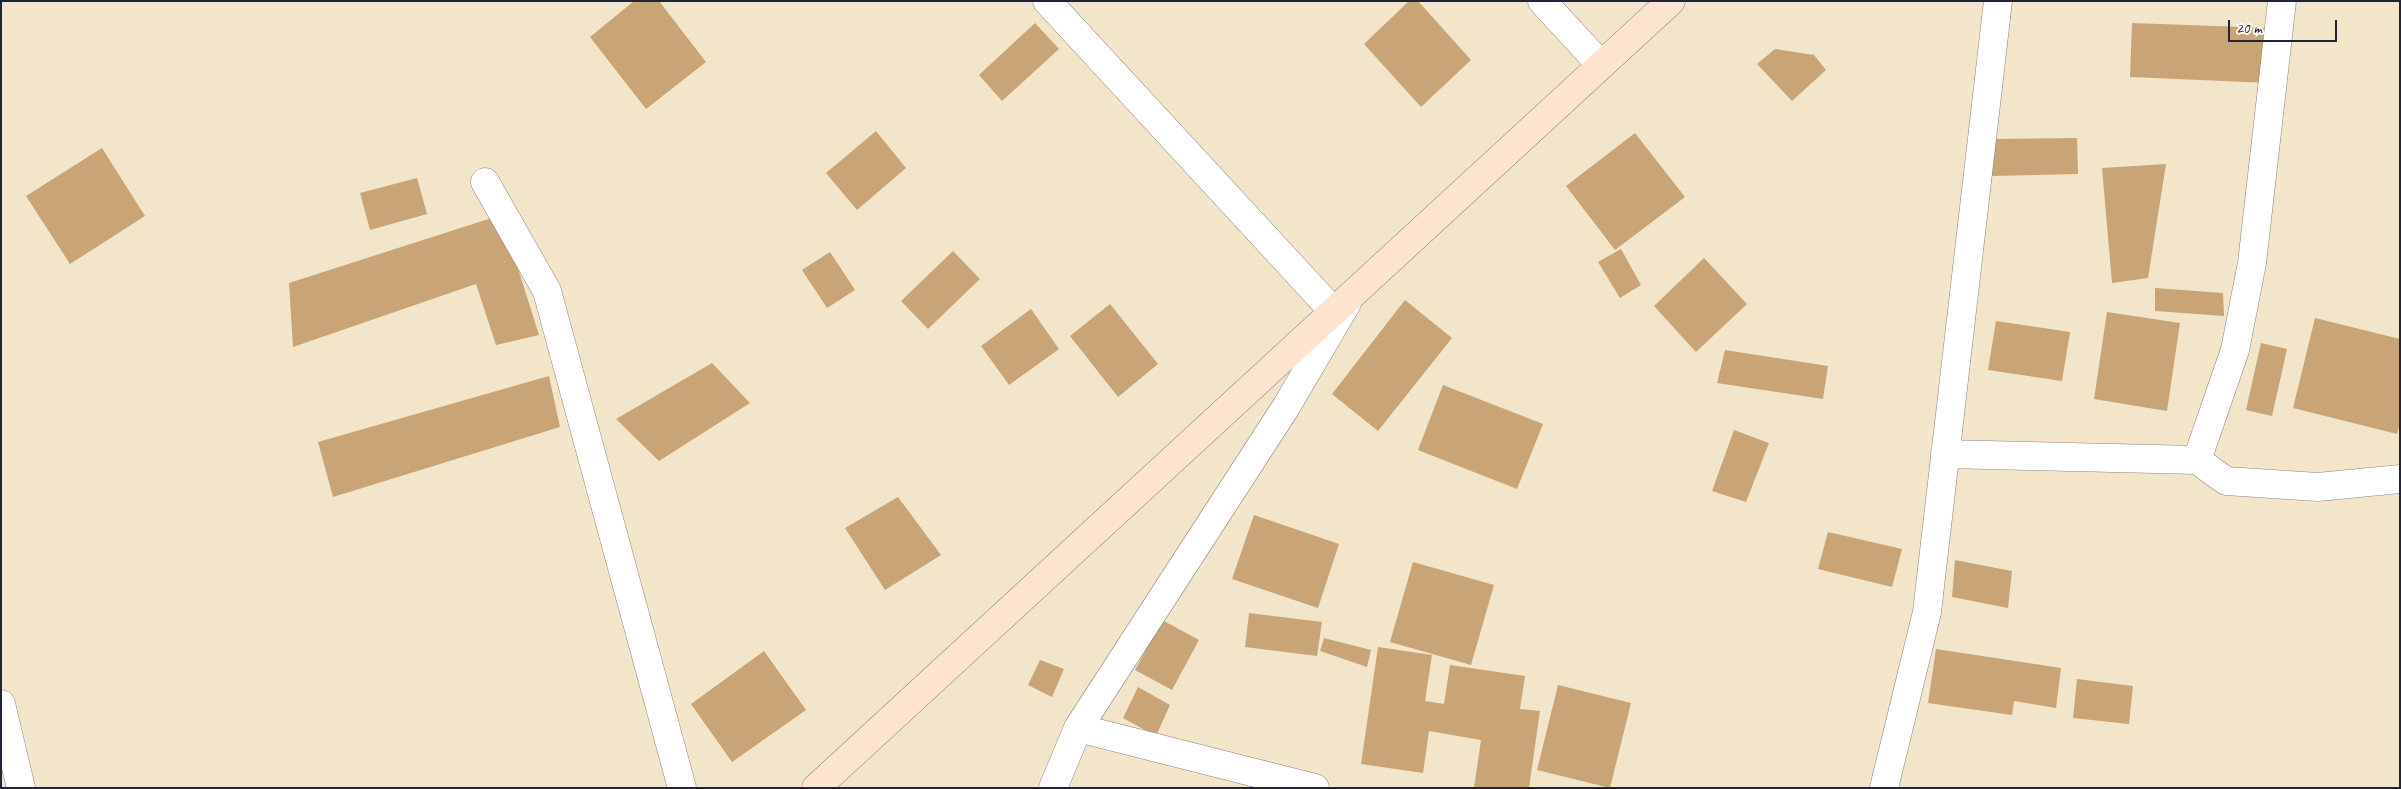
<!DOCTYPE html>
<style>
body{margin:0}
#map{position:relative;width:2401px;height:789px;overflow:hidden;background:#f2e5c9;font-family:Caveat,sans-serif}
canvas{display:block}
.frame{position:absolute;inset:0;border:2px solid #22223b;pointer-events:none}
.scale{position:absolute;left:2228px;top:20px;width:109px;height:22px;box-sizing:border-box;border:2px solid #22223b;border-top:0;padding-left:6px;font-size:15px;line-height:18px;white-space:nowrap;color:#22223b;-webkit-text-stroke:4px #fbf7ec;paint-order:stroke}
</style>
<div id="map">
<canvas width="2401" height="789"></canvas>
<div class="frame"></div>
<div class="scale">20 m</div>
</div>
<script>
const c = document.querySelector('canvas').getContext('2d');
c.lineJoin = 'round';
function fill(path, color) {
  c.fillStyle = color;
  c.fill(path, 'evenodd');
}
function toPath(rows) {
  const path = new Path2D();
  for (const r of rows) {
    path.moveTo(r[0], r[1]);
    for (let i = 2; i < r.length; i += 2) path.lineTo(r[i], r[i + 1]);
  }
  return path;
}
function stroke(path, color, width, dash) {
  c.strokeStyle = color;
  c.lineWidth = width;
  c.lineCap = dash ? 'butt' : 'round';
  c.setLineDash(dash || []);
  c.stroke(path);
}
fill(toPath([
 [634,1,659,1,706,62,646,109,590,37],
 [1409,1,1418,1,1471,60,1421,107,1364,44],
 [1035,23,1059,49,1002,101,979,75],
 [2132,23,2271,28,2270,83,2130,77],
 [1775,49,1814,55,1826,70,1792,101,1757,64],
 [876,131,906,168,857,210,826,173],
 [1635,133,1685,197,1615,250,1566,186],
 [2077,138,2078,174,1992,176,1992,139],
 [102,148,145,216,70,264,26,196],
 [2166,164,2148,278,2112,283,2102,168],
 [417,178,427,214,370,230,360,193],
 [501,215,539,335,496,345,476,284,293,347,289,283],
 [1621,249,1641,285,1620,298,1598,262],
 [953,251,980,279,928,329,901,301],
 [830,252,855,290,827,308,802,270],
 [1704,258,1747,304,1696,352,1654,306],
 [2155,288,2223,293,2224,316,2155,311],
 [1405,300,1452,338,1378,431,1332,394],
 [1110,304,1158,364,1118,397,1070,336],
 [1031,309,1059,349,1009,385,981,346],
 [2107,312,2180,323,2167,411,2094,399],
 [2315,318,2400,339,2400,424,2397,434,2293,408],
 [1996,321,2070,332,2062,381,1988,370],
 [2261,343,2287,349,2272,416,2246,410],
 [1725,350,1828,366,1823,399,1717,383],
 [712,363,750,403,659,461,616,419],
 [549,376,560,427,333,497,318,442],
 [1443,385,1543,424,1517,489,1418,450],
 [1734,430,1769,443,1746,502,1712,491],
 [898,497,941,555,885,590,845,528],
 [1254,515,1339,544,1318,608,1232,579],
 [1828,532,1902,549,1892,587,1818,569],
 [1955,560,2012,571,2008,608,1952,597],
 [1413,562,1494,585,1471,665,1390,642],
 [1249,613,1322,622,1317,656,1245,647],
 [1162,620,1199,640,1172,690,1135,670],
 [1324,638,1371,650,1367,667,1320,651],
 [1378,647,1432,655,1425,701,1444,704,1450,665,1525,676,1520,709,1540,711,1529,788,1474,788,1481,740,1429,731,1423,773,1361,764],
 [1936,649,2061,668,2056,708,2014,701,2012,715,1928,703],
 [764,651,806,710,732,762,691,704],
 [1040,660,1064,669,1052,697,1028,685],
 [2077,679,2133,686,2129,724,2073,718],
 [1558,685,1631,703,1610,788,1537,770],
 [1138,687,1170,705,1156,736,1123,718]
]), '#c8a477');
const street = toPath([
 [1047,1,1334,312],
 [1542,1,1601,65],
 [485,182,547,291,682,788],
 [1945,454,2197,460,2226,481,2318,487,2400,479],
 [2197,460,2235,350,2252,263,2282,1],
 [1,704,21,788],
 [1078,728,1315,788],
 [1053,788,1078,728,1286,407,1347,303],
 [1884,788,1927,612,1998,1]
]);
const secondary = toPath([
 [816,788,1671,1]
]);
stroke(street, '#8a8482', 29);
stroke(secondary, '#8a8482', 29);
stroke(street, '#fff', 28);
stroke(secondary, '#fde4d1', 28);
</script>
